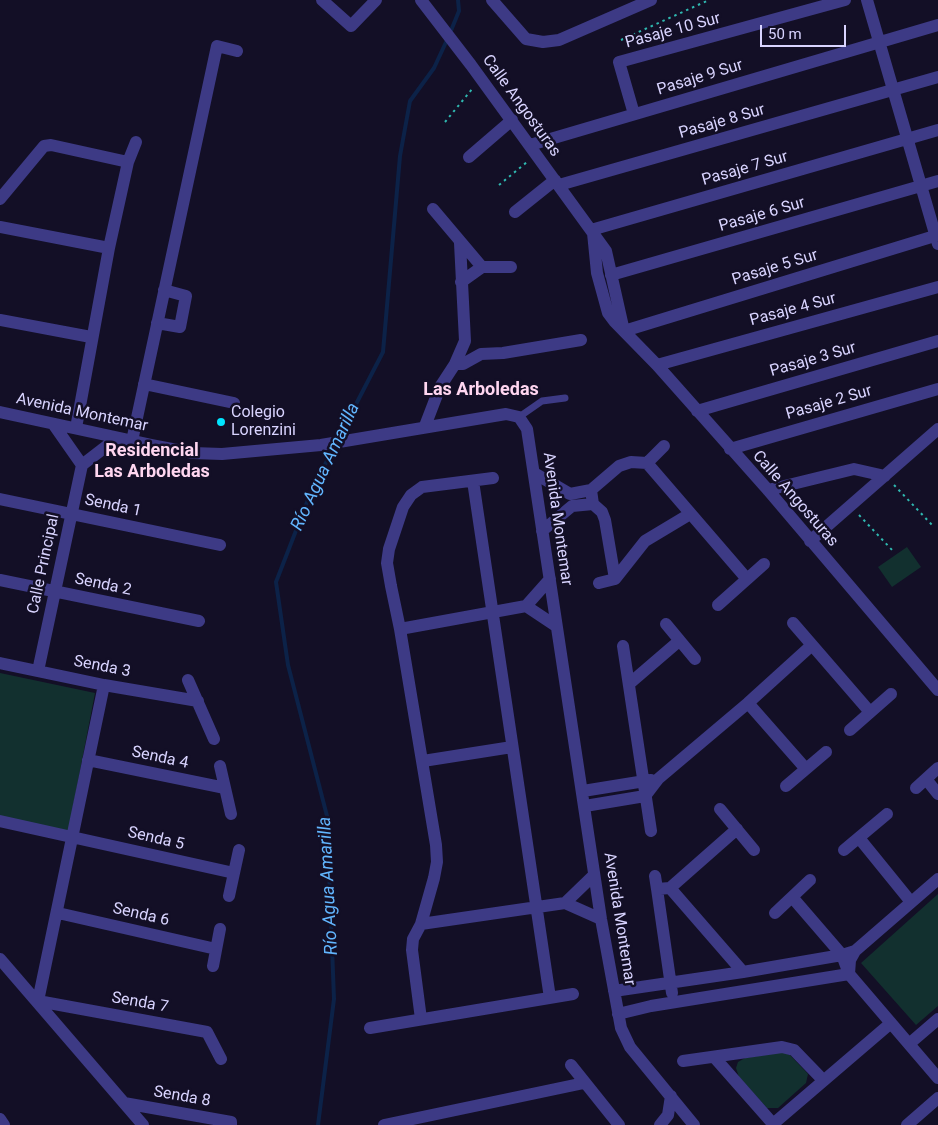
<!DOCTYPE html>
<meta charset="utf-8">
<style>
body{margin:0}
#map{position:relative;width:938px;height:1125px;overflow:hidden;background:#130f26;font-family:Roboto,sans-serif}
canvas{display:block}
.scale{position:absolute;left:760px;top:25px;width:86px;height:22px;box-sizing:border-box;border:2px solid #d9d4ff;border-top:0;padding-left:6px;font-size:15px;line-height:18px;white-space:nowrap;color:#d9d4ff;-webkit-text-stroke:4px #130f26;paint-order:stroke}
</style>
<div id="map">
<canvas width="938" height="1125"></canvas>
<div class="scale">50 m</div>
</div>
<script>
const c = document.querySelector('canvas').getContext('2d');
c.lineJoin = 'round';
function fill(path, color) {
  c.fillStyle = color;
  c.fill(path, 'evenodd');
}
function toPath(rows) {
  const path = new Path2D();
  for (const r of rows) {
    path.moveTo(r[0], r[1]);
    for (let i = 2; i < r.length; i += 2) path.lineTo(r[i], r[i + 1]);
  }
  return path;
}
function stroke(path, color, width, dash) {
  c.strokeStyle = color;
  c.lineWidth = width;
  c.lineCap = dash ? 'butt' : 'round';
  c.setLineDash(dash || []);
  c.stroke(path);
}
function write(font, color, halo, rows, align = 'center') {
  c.font = font + ' Roboto,sans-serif';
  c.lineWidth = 5;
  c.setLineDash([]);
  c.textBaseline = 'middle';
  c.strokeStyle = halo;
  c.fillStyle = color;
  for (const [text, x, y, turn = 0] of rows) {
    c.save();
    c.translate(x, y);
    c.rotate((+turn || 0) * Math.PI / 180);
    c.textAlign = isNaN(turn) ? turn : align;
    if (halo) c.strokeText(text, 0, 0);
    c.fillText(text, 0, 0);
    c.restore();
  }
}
fill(toPath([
 [907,547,921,567,892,587,878,567],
 [0,673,95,693,68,833,0,818],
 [938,894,938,1006,916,1025,861,963],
 [783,1052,790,1055,808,1074,806,1083,778,1108,767,1108,739,1077,736,1068,738,1062,745,1058]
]), '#12302f');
stroke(toPath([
 [450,33,459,11,458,0],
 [338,439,383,352,400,156,410,101,434,68,447,40],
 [318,1125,334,999,327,816,288,665,276,582,311,492,335,445]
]), '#0c2248', 4);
stroke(toPath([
 [621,40,709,0],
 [445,122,473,88],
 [499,185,527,162],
 [894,485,934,527],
 [859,515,893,551]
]), '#2fb8b0', 2, [2.5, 4]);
stroke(toPath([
 [519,417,542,401,565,398]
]), '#3d3a85', 7);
stroke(toPath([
 [322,0,351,26,376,0],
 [421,0,471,65,606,251,624,331],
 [492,0,526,39,543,42,559,40,651,0],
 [867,0,938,244],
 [634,114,619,62,845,0],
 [530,145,938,25],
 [469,157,512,120],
 [559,185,938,77],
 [0,199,44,146,51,145,128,162],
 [433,209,482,267],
 [515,212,555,180],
 [0,227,109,248],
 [591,230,938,130],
 [593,233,597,273,608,313,614,321,657,365,768,490,938,690],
 [611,275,938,181],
 [461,282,482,267,511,267],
 [0,320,91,337],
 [157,323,180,327,186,296,164,290],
 [624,331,938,235],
 [455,364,463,364,481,354,503,353,581,340],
 [657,365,938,287],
 [144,384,234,403],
 [697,411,938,341],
 [0,412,152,445,193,453,222,454,321,445,506,414,519,417,527,429,601,919,621,1028,630,1047,694,1125],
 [54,425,82,465],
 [425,426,440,387,455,364,465,341,460,243],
 [76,428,109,248,128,162,136,142],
 [132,441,217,46,237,51],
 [730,449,938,389],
 [647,463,664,446],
 [534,473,570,494,591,490,619,466,631,462,647,463,747,579],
 [473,481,550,998],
 [591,490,593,504,602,512,605,520,615,579],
 [768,490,854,469,885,476],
 [0,499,220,545],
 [542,531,572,506,593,504],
 [810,541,938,429],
 [0,580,199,621],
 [599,583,615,579,645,541,690,514],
 [718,605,764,564],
 [526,606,556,626],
 [793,623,870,712],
 [666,624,695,659],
 [400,629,526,606,550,579],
 [623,646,651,831],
 [0,663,104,685,198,701],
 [38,671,82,465,117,438],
 [188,680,214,739],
 [629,684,679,641],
 [104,685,38,1001,207,1032,221,1059],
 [748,703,806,769],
 [850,730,891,694],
 [88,760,225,788],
 [423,761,512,747],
 [220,766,231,814],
 [926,779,938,794],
 [786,786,826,752],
 [916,788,938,768],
 [583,791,651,780],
 [585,806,645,796,658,779,748,703,812,645],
 [720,809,754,850],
 [0,821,234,873],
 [859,838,911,902],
 [844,850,887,814],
 [655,876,657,889],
 [670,888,743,972],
 [229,896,239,850],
 [792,897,842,955,849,974,938,1078],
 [565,903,601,919],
 [58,913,216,949],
 [775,913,810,880],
 [421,924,565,903,594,875],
 [0,959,143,1125],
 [213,966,220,929],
 [614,991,743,972,842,955,855,951],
 [672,993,657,889,670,888,737,829],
 [618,1014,651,1006,849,974,850,960,855,951,938,879],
 [421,1019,412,950,413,939,421,924,434,878,437,862,436,845,400,629,391,586,387,563,389,549,403,507,411,495,422,487,493,478],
 [370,1028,573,994],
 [909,1044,938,1019],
 [715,1058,774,1125],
 [683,1061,782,1047,794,1050,823,1080],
 [571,1065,619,1125],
 [124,1103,231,1122,231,1125],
 [0,1119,4,1125],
 [773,1124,891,1023],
 [384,1125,584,1083],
 [660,1125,668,1115,671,1096],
 [907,1125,938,1098]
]), '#3d3a85', 12);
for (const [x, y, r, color] of [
 [221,422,5,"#00e5ff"]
]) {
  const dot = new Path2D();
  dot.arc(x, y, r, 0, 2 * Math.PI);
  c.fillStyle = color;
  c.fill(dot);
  stroke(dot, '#130f26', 2);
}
write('16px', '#d9d4ff', '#130f26', [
 ["Pasaje 10 Sur",673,31,-15],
 ["Pasaje 9 Sur",700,78,-17],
 ["Calle Angosturas",521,106,54],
 ["Pasaje 8 Sur",722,122,-16],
 ["Pasaje 7 Sur",745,169,-16],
 ["Pasaje 6 Sur",762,215,-16],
 ["Pasaje 5 Sur",775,268,-17],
 ["Pasaje 4 Sur",793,310,-15],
 ["Pasaje 3 Sur",813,360,-16],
 ["Pasaje 2 Sur",829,403,-16],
 ["Avenida Montemar",82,413,12],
 ["Calle Angosturas",795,499,49],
 ["Senda 1",113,506,12],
 ["Avenida Montemar",557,519,82],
 ["Calle Principal",44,564,-78],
 ["Senda 2",103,585,12],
 ["Senda 3",102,667,11],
 ["Senda 4",160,758,12],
 ["Senda 5",156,839,13],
 ["Senda 6",141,915,13],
 ["Avenida Montemar",619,919,81],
 ["Senda 7",140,1003,10],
 ["Senda 8",182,1097,10]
]);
write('16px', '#d9d4ff', '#130f26', [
 ["Colegio",231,413],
 ["Lorenzini",231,431]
], 'left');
write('bold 18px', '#ffd6f0', '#130f26', [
 ["Las Arboledas",481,390],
 ["Residencial",152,451],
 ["Las Arboledas",152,472]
]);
write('italic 18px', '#62b6ff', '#130f26', [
 ["Río Agua Amarilla",326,467,-65],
 ["Río Agua Amarilla",329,886,-93]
]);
</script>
